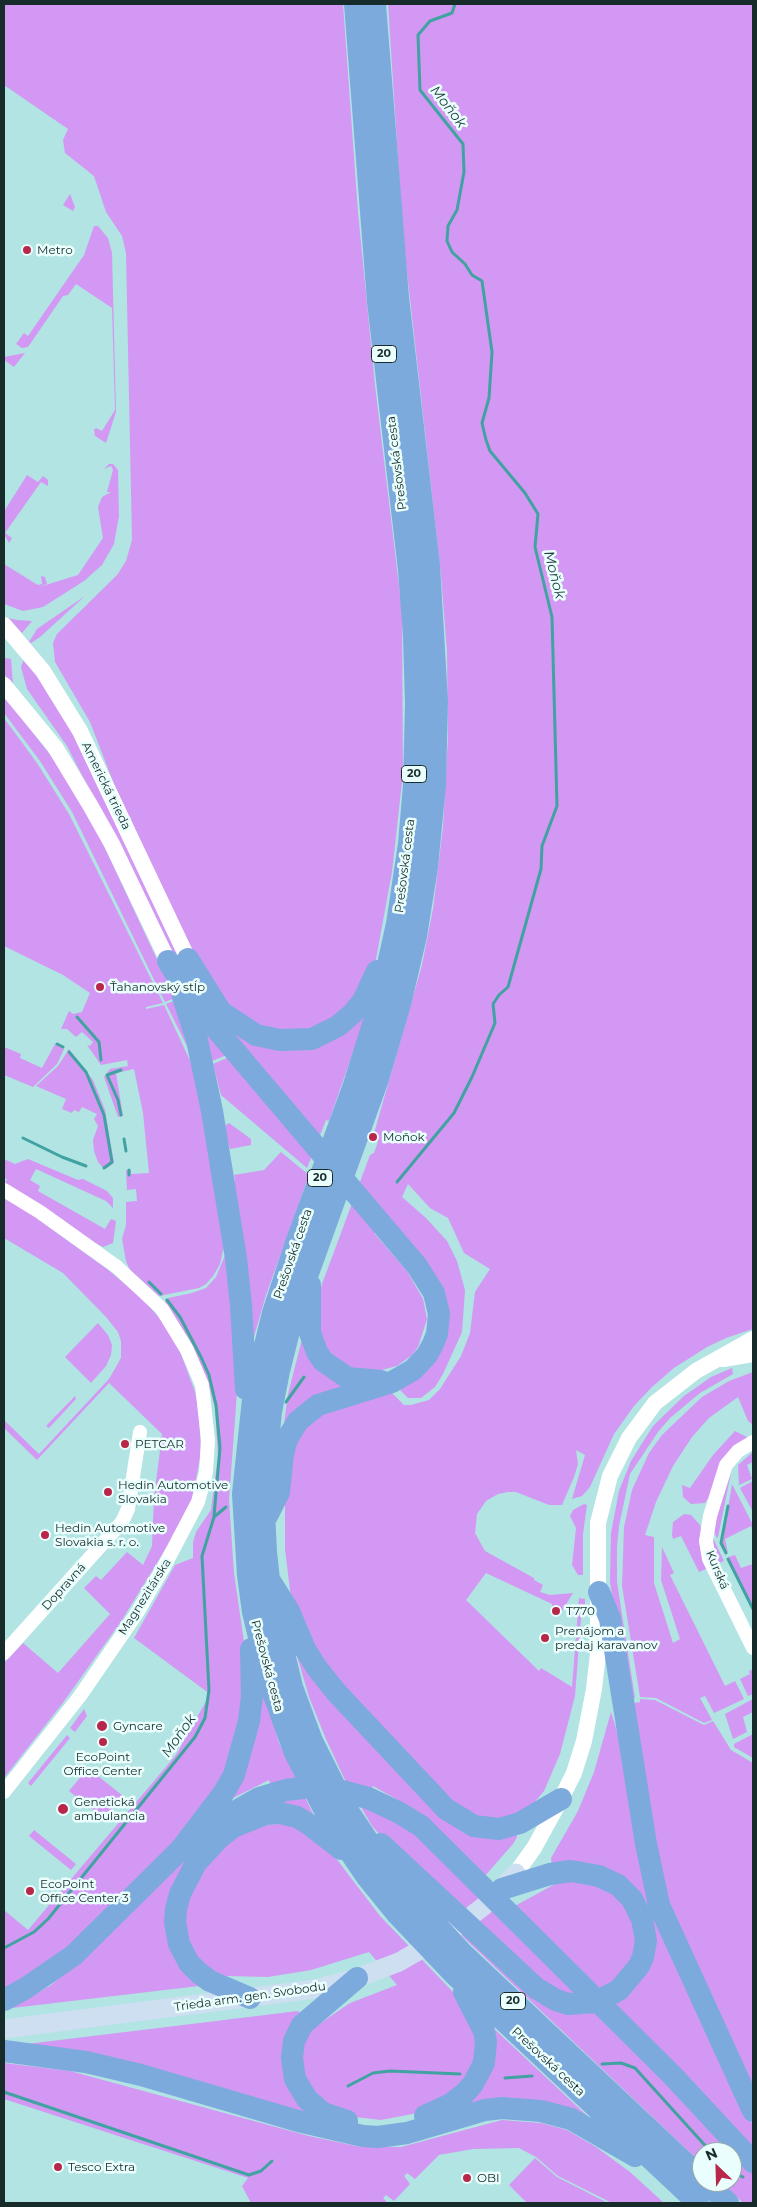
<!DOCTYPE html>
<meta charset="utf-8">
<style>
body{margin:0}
#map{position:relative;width:757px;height:2207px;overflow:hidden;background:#b1e4e2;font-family:Montserrat,sans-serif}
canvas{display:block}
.frame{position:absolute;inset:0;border:5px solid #162b2a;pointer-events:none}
.north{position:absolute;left:692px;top:2142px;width:50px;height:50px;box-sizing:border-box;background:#eafffd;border:1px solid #95aaa9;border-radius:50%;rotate:336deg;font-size:14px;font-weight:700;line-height:20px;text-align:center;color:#162b2a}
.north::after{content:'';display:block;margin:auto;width:18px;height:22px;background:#b8274a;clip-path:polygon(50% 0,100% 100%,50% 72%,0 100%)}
</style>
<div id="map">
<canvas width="757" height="2207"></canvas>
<div class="frame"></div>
<div class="north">N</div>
</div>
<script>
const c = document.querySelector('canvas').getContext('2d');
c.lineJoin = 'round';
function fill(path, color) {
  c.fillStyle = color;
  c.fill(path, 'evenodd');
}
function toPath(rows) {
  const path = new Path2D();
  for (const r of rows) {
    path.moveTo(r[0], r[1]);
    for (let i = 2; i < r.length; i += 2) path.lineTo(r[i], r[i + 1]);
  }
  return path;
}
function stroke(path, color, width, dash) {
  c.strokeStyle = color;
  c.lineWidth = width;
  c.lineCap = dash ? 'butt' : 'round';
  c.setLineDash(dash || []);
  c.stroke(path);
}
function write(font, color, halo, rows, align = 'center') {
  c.font = font + ' Montserrat,sans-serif';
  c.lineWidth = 5;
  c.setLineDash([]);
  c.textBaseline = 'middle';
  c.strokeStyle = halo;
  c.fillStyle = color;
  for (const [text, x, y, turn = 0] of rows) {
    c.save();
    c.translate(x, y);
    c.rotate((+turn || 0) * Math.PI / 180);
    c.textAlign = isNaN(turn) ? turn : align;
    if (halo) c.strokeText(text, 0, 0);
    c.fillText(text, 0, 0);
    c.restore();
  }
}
fill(toPath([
 [4,4,343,4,358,212,375,385,402,611,403,773,392,872,376,959,364,987,332,1023,287,1034,239,1018,206,981,114,784,90,722,55,662,53,643,57,634,117,575,126,561,132,540,126,253,122,236,106,212,94,176,65,153,63,140,68,129,4,85],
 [388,4,753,4,753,1329,726,1338,707,1347,674,1368,652,1387,634,1406,614,1434,590,1487,582,1496,572,1499,585,1455,576,1450,578,1464,574,1477,562,1505,549,1505,516,1492,508,1492,498,1494,486,1501,477,1514,475,1533,485,1551,534,1578,534,1580,543,1585,540,1592,550,1595,573,1593,562,1611,552,1606,552,1604,486,1573,466,1600,539,1671,541,1668,572,1687,579,1598,585,1599,585,1608,581,1618,575,1696,560,1754,544,1791,533,1804,515,1819,471,1818,351,1701,296,1616,290,1590,285,1549,285,1461,309,1418,391,1392,404,1405,411,1405,429,1400,440,1389,461,1356,470,1333,475,1292,490,1269,464,1253,448,1218,430,1208,408,1184,402,1197,426,1218,447,1241,457,1261,465,1290,462,1332,443,1374,435,1387,421,1398,408,1398,400,1390,447,1330,389,1221,374,1233,407,1271,423,1299,427,1319,418,1347,412,1355,397,1366,370,1373,337,1363,319,1338,318,1303,322,1284,370,1155,374,1153,378,1142,373,1137,422,965,433,909,443,827,448,737,447,652,441,575,403,236],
 [70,194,75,207,73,211,63,205],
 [94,226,98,226,108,238,112,253,116,412,106,443,95,436,94,430,96,428,102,431,115,410,112,308,76,284,68,295,63,296,28,347,22,348,16,344,24,333,28,336,84,255],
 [25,353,14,367,4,360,4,357],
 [109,464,113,464,118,470,119,516,114,544,102,565,84,581,43,607,23,611,4,604,4,564,39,586,4,562,38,585,42,584,41,576,45,577,47,584,39,587,78,575,103,538,98,507,102,497,111,492,107,492,113,470,111,466,104,469],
 [27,475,38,482,43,476,48,480,48,486,41,482,5,533,12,538,9,543,4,534,5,510],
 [85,596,40,637,31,643,29,642,37,629],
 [8,618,17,620,32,621,22,633],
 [4,658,11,659,13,684,4,674],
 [24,659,36,673,69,724,194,986,191,988,67,746,27,689,21,667],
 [4,695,61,769,97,831,175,998,165,1002,72,812,40,761,4,713],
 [4,718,37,763,69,814,163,1003,146,1007,146,1009,164,1005,195,1071,224,1246,220,1264,213,1276,206,1284,199,1288,159,1296,130,1270,126,1261,122,1239,126,1225,126,1202,137,1201,136,1189,127,1190,126,1170,131,1170,131,1174,149,1173,143,1113,134,1069,116,1073,123,1116,118,1117,104,1077,110,1069,128,1066,127,1060,101,1065,87,1045,90,1046,93,1042,82,1032,76,1037,67,1029,61,1029,69,1011,73,1014,82,1012,90,993,63,975,4,946],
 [176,1000,190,1052,166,1004],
 [367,1012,329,1121,326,1120,307,1168,221,1095,213,1064,229,1057,229,1031,268,1045],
 [195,1013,230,1054,209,1062],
 [55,1044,64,1049,57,1064,33,1087,4,1075,4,1047,21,1054,20,1058,42,1068],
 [69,1049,93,1080,105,1110,114,1163,107,1168,104,1169,98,1162,94,1151,93,1140,98,1126,94,1119,97,1114,82,1107,79,1112,74,1110,72,1113,62,1109,66,1099,36,1086,58,1066],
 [229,1123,251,1139,251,1145,230,1149,223,1127],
 [281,1152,309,1175,266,1295,251,1347,230,1182,235,1181,234,1175,264,1170],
 [4,1159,15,1164,28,1159,78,1180,83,1179,107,1191,113,1198,113,1208,106,1201,36,1169,30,1180,40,1186,38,1191,105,1229,111,1219,116,1221,113,1243,103,1247,95,1243,33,1200,5,1184,7,1179,4,1178],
 [4,1198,28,1212,107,1269,144,1300,165,1325,181,1354,195,1392,199,1411,201,1453,192,1500,177,1530,122,1620,62,1704,4,1778,4,1663,23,1643,58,1673,110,1614,84,1588,96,1576,101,1580,127,1552,143,1565,152,1546,154,1498,162,1434,109,1383,37,1460,4,1428,4,1420,39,1454,109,1379,121,1358,121,1341,118,1332,106,1317,63,1273,4,1238],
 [226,1253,239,1365,229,1500,234,1573,245,1649,244,1719,213,1801,89,1932,4,1991,4,1910,28,1930,176,1755,210,1694,134,1638,175,1565,193,1558,193,1542,196,1532,211,1510,218,1456,215,1408,207,1379,190,1341,165,1302,168,1298,192,1293,206,1288,216,1277],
 [98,1323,108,1335,112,1345,111,1355,106,1366,91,1383,65,1357],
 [302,1339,347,1387,283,1431,288,1394],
 [732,1368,733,1374,700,1393,670,1418,658,1432,630,1474,619,1526,617,1547,617,1582,635,1698,627,1698,610,1582,611,1533,619,1491,631,1461,653,1426,684,1396,711,1377],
 [753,1372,753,1425,748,1421,738,1397,709,1418,692,1437,673,1466,656,1502,645,1535,654,1537,654,1583,673,1643,680,1639,661,1580,662,1547,674,1573,670,1575,725,1686,735,1681,744,1699,714,1713,705,1696,700,1698,712,1720,704,1723,656,1698,640,1697,622,1586,624,1527,632,1490,649,1453,662,1435,702,1397,729,1381],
 [75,1396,76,1399,49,1428,46,1426],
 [735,1431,749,1438,705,1503,691,1504,683,1497,682,1485,690,1488,713,1455],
 [753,1452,753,1462,747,1465,752,1479,739,1485,738,1465],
 [733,1463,718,1537,717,1538,713,1530],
 [753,1481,753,1512,740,1488],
 [732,1484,753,1525,753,1530,751,1526,725,1539,728,1553,722,1544],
 [584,1504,587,1505,583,1534,583,1575,578,1575,572,1565,576,1528,570,1516,573,1510],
 [684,1514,691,1515,700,1525,708,1568,699,1572,681,1536,673,1539,672,1535,673,1522],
 [712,1536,724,1561,717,1564,714,1556],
 [735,1555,741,1568,753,1564,753,1608,729,1559,728,1557],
 [295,1649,428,1800,516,1833,517,1837,513,1844,484,1877,407,1805,373,1786,365,1804,413,1831,714,2130,753,2173,753,2203,743,2203,721,2182,732,2182,732,2152,702,2152,702,2164,438,1913,555,1992,391,1847,372,1826,344,1778,326,1739,309,1697],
 [255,1657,279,1743,314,1816,276,1801,269,1780,229,1800],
 [753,1669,753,1694,748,1696,740,1679,750,1674,749,1671],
 [640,1699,655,1700,704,1725,713,1721,731,1750,753,1763,753,2099,670,1915,628,1704,640,1702],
 [753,1699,753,1712,743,1717,747,1732,733,1739,725,1714],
 [84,1709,87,1716,75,1732,70,1728],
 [611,1712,620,1741,653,1906,753,2126,753,2151,695,2089,513,1907,555,1884,554,1880,571,1878,584,1879,604,1886,627,1903,635,1920,638,1938,636,1955,626,1973,605,1991,616,2002,628,1993,644,1972,652,1949,652,1936,648,1915,638,1897,624,1882,607,1871,583,1865,552,1866,551,1858,578,1811,594,1772],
 [753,1734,753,1758,734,1747,734,1744],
 [67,1735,70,1738,31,1786,28,1783],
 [88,1768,123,1796,104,1819,69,1791],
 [293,1823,335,1857,380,1916,454,1993,479,2043,468,2080,423,2112,381,2120,347,2116,331,2110,301,2075,303,2035,350,2003,397,1985,369,1952,311,1970,268,1977,225,1976,197,1963,180,1920,202,1864,251,1826],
 [34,1830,76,1864,71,1870,29,1836],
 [199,1845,177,1883,199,1986,12,2008,51,1985,77,1963],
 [298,2011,300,2013,295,2017,311,2117,27,2044],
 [490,2025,598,2126,464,2105],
 [4,2063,70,2071,309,2136,361,2147,401,2147,502,2120,541,2123,567,2130,596,2147,630,2172,664,2203,612,2203,558,2176,536,2157,519,2148,473,2149,439,2155,415,2179,407,2173,404,2176,410,2184,394,2201,386,2195,383,2198,388,2203,251,2203,242,2186,248,2178,4,2099],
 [535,2158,557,2177,608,2203,527,2203,509,2185]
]), '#d398f3');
stroke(toPath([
 [77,1017,99,1042,101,1060],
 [57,1044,63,1047],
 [69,1052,86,1072,104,1115,112,1162,104,1168],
 [121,1115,118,1100,107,1075,121,1070],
 [23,1138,62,1157,86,1166],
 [124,1139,126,1151],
 [129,1170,129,1175],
 [397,1182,454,1113,472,1077,495,1023,493,1004,499,995,508,987,541,869,542,846,557,806,552,617,535,547,538,514,525,493,490,451,486,440,482,423,489,398,492,352,482,281,472,275,465,264,452,252,447,241,448,226,457,210,464,172,463,144,420,90,418,35,430,21,452,13,455,4],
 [149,1282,161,1294],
 [167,1300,180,1317,201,1357,209,1375,216,1405,220,1448,214,1516],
 [286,1402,304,1377],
 [726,1553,721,1543,728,1506],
 [728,1559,753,1609],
 [4,1948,34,1932,48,1919,195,1737,205,1718,209,1690,202,1556,214,1517,226,1507],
 [602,2064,621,2063,635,2068,711,2152],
 [505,2078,532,2076],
 [348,2086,373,2073,390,2071,460,2074],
 [4,2092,249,2175,261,2171,272,2161],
 [732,2172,743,2177]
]), '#40a3a1', 3);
stroke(toPath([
 [4,1190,40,1212,117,1267,162,1309,187,1350,202,1385,208,1440,206,1472,198,1502,166,1563,137,1613,80,1696,4,1792],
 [753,1442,738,1451,726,1465,710,1516,706,1541,709,1559,753,1648],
 [4,1653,122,1522,128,1509,140,1432]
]), '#fff', 14);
stroke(toPath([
 [4,625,43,671,80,731,188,959],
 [4,685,55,747,90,805,112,844,168,961],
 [723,1359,753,1354],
 [516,1873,534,1848,561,1799,574,1773,584,1741,594,1689,598,1654,598,1523,610,1476,629,1438,655,1403,696,1371,753,1339]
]), '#fff', 16);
stroke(toPath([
 [4,2029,315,1989,357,1978,399,1962,446,1935,484,1906,516,1873]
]), '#cedff2', 19);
stroke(toPath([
 [355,4,378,302,409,570,414,636,416,704,414,785,409,844,397,924,379,1005,353,1088,297,1240,273,1313,254,1390,243,1494,248,1575,253,1612,271,1687,295,1753,335,1830,367,1877,398,1915,454,1974,698,2203],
 [375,4,398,297,429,565,437,701,435,785,427,867,416,936,400,1004,378,1079,293,1315,279,1371,271,1412,263,1492,266,1552,271,1599,292,1687,312,1741,344,1805,392,1877,462,1953,702,2179],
 [188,959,221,1012,256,1035,280,1040,312,1039,338,1026,352,1014,363,1001,377,971],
 [168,961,186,991,206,1017,417,1266,434,1293,439,1314,437,1334,433,1344,427,1355,413,1370,392,1382,318,1405,298,1421,287,1439,283,1454,279,1492,267,1516],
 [183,997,197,1040,212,1111,236,1258,241,1305,246,1389],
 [310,1285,310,1333,317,1352,323,1361,348,1378,381,1381],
 [272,1584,289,1611,305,1649,317,1668,336,1692,446,1809,474,1826,499,1829,520,1823,561,1799],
 [599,1592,610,1619,646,1844,659,1905,753,2111],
 [381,1844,536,1988,556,2000,568,2004,596,2002,619,1990,639,1966,643,1957,646,1941,642,1919,632,1899,618,1885,599,1876,571,1871,550,1874,502,1889],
 [181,1849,238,1810,259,1798,286,1790,311,1787,338,1790,368,1798,398,1812,421,1826,672,2075,753,2162],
 [250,1998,210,1981,199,1973,189,1963,179,1944,175,1922,176,1909,180,1894,196,1863,219,1838,233,1827,265,1814,280,1813,297,1817,310,1825,341,1849],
 [4,2000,26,1988,74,1955,181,1849,223,1794,234,1775,249,1721,252,1696,251,1649],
 [4,2051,86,2062,141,2075,298,2121,363,2136,378,2137,407,2133,485,2110,502,2108,541,2111,571,2119,635,2156],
 [425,2116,451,2104,465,2093,473,2084,484,2063,486,2042,484,2031,464,1992],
 [347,2121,323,2113,307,2099,295,2079,292,2058,294,2041,302,2025,357,1978],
 [705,2182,728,2203]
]), '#7caadc', 22);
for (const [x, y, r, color] of [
 [27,250,5,"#b8274a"],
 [100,987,5,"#b8274a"],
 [373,1137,5,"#b8274a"],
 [125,1444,5,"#b8274a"],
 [108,1492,5,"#b8274a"],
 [45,1535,5,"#b8274a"],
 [556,1611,5,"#b8274a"],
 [545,1638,5,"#b8274a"],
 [102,1726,6,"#b8274a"],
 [103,1742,5,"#b8274a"],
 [63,1809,6,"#b8274a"],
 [30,1891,5,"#b8274a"],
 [58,2167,5,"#b8274a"],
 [467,2178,5,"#b8274a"]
]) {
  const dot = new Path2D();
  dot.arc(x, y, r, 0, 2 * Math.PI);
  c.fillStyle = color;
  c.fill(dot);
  stroke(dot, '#eafffd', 2);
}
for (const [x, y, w] of [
 [384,354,25],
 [414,774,25],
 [320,1178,25],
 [513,2001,25]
]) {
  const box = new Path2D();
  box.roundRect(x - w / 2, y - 8.5, w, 17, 4);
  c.fillStyle = '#eafffd';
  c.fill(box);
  stroke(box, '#162b2a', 1);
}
write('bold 11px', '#162b2a', null, [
 ["20",384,354],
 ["20",414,774],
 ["20",320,1178],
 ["20",513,2001]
]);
write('12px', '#162b2a', '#eafffd', [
 ["Metro",37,250],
 ["Ťahanovský stĺp",110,987],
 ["Moňok",383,1137],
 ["PETCAR",135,1444],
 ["Hedin Automotive",118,1485],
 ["Slovakia",118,1499],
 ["Hedin Automotive",55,1528],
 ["Slovakia s. r. o.",55,1542],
 ["T770",566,1611],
 ["Prenájom a",555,1631],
 ["predaj karavanov",555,1645],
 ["Gyncare",113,1726],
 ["EcoPoint",103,1757,"center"],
 ["Office Center",103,1771,"center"],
 ["Genetická",74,1802],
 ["ambulancia",74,1816],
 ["EcoPoint",40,1884],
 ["Office Center 3",40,1898],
 ["Tesco Extra",68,2167],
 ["OBI",477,2178]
], 'left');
write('12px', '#162b2a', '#eafffd', [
 ["Prešovská cesta",397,463,-97],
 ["Americká trieda",106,786,64],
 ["Prešovská cesta",405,866,-83],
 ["Prešovská cesta",293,1254,-71],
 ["Kurská",717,1570,67],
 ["Dopravná",64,1587,-48],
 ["Magnezitárska",145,1597,-58],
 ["Prešovská cesta",267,1666,75],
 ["Trieda arm. gen. Svobodu",250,1997,-8],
 ["Prešovská cesta",548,2062,43]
]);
write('italic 14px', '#1d3c3b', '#eafffd', [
 ["Moňok",448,107,52],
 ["Moňok",554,575,76],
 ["Moňok",179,1736,-55]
]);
</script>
